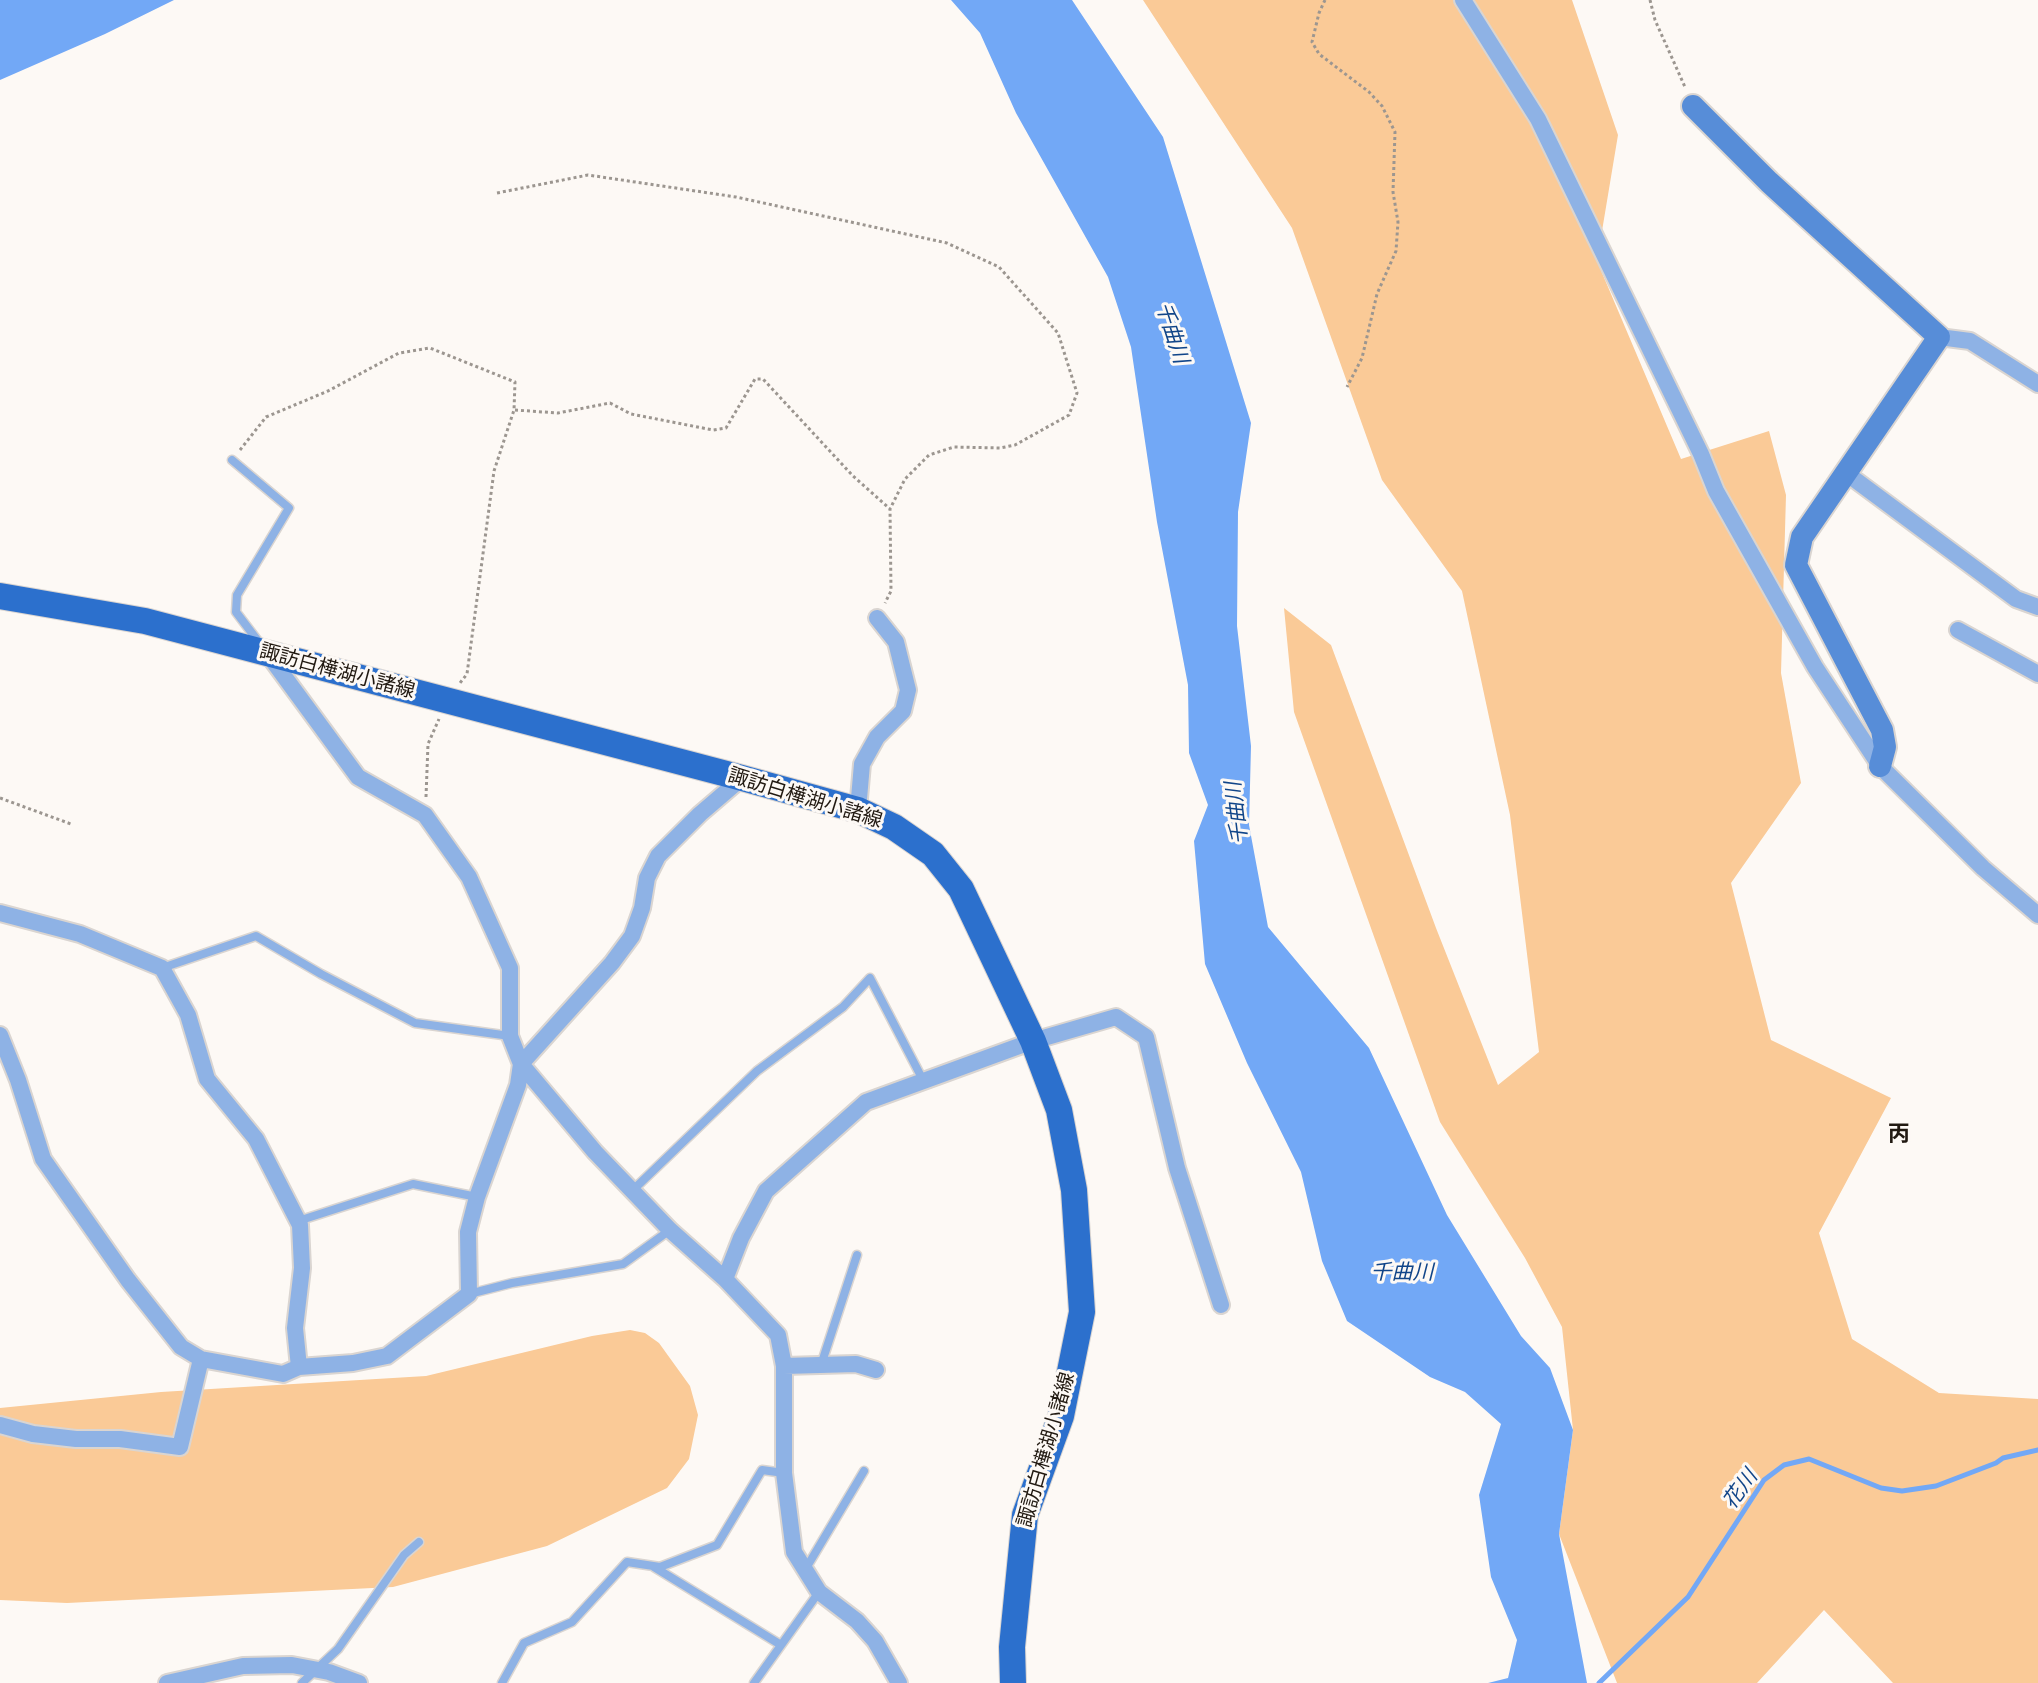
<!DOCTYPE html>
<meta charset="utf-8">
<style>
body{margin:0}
canvas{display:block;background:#fdf9f5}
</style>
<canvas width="2038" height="1683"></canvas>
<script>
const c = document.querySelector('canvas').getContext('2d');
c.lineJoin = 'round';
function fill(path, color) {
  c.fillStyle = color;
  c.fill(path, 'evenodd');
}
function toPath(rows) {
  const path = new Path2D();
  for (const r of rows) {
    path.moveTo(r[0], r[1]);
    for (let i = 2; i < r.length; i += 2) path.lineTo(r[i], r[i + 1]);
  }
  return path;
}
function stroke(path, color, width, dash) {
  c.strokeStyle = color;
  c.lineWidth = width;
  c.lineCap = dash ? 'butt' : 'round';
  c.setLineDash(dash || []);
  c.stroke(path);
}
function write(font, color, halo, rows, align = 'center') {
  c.font = font + ' "DejaVu Sans","Noto Sans JP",sans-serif';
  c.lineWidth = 6;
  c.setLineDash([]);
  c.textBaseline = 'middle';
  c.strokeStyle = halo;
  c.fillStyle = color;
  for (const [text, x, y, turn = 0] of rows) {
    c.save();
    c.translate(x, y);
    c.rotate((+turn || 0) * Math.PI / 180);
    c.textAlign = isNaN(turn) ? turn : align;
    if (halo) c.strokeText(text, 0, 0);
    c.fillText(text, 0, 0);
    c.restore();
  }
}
fill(toPath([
 [1143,0,1572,0,1618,135,1597,261,1681,459,1769,431,1786,495,1781,673,1801,783,1731,883,1771,1040,1891,1098,1819,1233,1852,1339,1939,1393,2038,1399,2038,1683,1893,1683,1824,1610,1757,1683,1617,1683,1559,1534,1573,1430,1562,1327,1525,1258,1440,1122,1294,712,1284,608,1331,645,1436,928,1498,1085,1539,1052,1510,815,1462,591,1382,480,1292,228],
 [630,1330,645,1333,659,1343,690,1386,698,1415,689,1459,667,1488,547,1546,393,1587,67,1603,0,1600,0,1408,161,1392,426,1376,592,1336]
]), '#faca97');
fill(toPath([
 [0,0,174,0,105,34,0,80],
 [951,0,1072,0,1163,137,1251,423,1238,512,1237,626,1251,746,1249,825,1268,927,1369,1048,1447,1215,1521,1336,1550,1368,1573,1430,1559,1534,1587,1683,1488,1683,1508,1678,1517,1640,1491,1577,1479,1495,1501,1424,1465,1392,1430,1377,1347,1321,1322,1261,1301,1172,1247,1063,1205,964,1194,841,1208,805,1189,753,1188,685,1157,522,1131,347,1108,277,1016,113,980,33]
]), '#72a8f6');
stroke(toPath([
 [1599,1683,1688,1597,1764,1480,1784,1465,1809,1459,1881,1488,1902,1491,1936,1486,1996,1463,2003,1458,2038,1450]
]), '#72a8f6', 5);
const lane = toPath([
 [232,460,289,508,237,595,236,612,261,645],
 [162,968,256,936,321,974,415,1023,510,1036],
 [633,1190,757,1071,843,1007,870,978,924,1082],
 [298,1221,413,1184,477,1197],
 [469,1294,512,1283,623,1264,670,1230],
 [821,1365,857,1255],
 [654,1567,781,1645],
 [805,1570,864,1471],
 [302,1683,338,1649,404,1555,419,1542],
 [502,1683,524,1643,572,1622,627,1562,660,1567,717,1545,762,1470,784,1473],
 [754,1683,819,1592]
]);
const street = toPath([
 [1463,0,1538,119,1701,454,1716,491,1815,667,1880,766,1983,868,2038,915],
 [1939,337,1970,341,2038,384],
 [1846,473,2016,599,2038,607],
 [1958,630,2038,674],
 [267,653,358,777,425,815,469,877,510,968,510,1036,521,1064,595,1152,670,1230,725,1279,778,1335,784,1366,784,1473,794,1552,819,1592,857,1621,875,1641,899,1683],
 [858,810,862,764,877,737,903,711,908,690,896,642,877,618],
 [0,913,80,934,162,968,188,1015,207,1079,256,1139,300,1225,302,1268,295,1328,299,1367],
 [0,1035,18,1080,43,1159,128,1280,181,1347,201,1359,283,1374,299,1367,353,1363,387,1356,469,1294,468,1232,477,1197,518,1085,521,1064,612,963,632,936,642,908,647,878,658,856,700,814,742,778],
 [725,1279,741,1238,766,1191,866,1102,1033,1041,1116,1017,1146,1037,1177,1168,1221,1305],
 [784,1366,856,1364,876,1370],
 [0,1425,33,1434,76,1439,120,1439,180,1447,201,1359],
 [167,1683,243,1666,292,1665,329,1672,359,1683]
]);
const secondary = toPath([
 [1693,106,1769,182,1939,337,1802,537,1796,565,1882,730,1885,747,1880,766]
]);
const primary = toPath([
 [0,596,145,621,742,778,858,810,894,827,933,854,961,889,1033,1041,1059,1110,1074,1190,1082,1312,1061,1416,1025,1515,1012,1647,1013,1683]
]);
stroke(lane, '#dad5d1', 11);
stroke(street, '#dad5d1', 20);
stroke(secondary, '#dad5d1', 26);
stroke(primary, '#dad5d1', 28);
stroke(toPath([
 [1325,0,1319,13,1312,42,1319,54,1369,92,1382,106,1395,132,1393,192,1398,222,1396,251,1377,294,1362,358,1347,387],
 [1650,0,1655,20,1685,87],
 [497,193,588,175,736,197,947,243,999,267,1058,333,1077,393,1069,415,1015,445,1000,448,954,447,929,455,905,479,890,509,891,591,885,603],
 [515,410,558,413,610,403,631,414,713,430,726,428,755,379,763,379,853,476,890,509],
 [240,450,266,417,328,391,399,353,430,348,515,382,514,410,494,471,467,674,460,683],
 [426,797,428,744,439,719],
 [0,798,71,824]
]), '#9c9690', 3, [3, 3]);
stroke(lane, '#8eb2e5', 8);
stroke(street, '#8eb2e5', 16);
stroke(secondary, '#578dd8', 22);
stroke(primary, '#2c70cd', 26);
write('20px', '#211911', '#fdf9f5', [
 ["諏訪白樺湖小諸線",337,672,15],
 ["諏訪白樺湖小諸線",805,799,17],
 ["諏訪白樺湖小諸線",1047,1450,-74]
]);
write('italic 21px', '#114589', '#fdf9f5', [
 ["千曲川",1171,333,72],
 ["千曲川",1238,813,-97],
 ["千曲川",1402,1274],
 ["花川",1741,1490,-54]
]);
write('bold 22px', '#211911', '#fdf9f5', [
 ["丙",1899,1135]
]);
</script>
